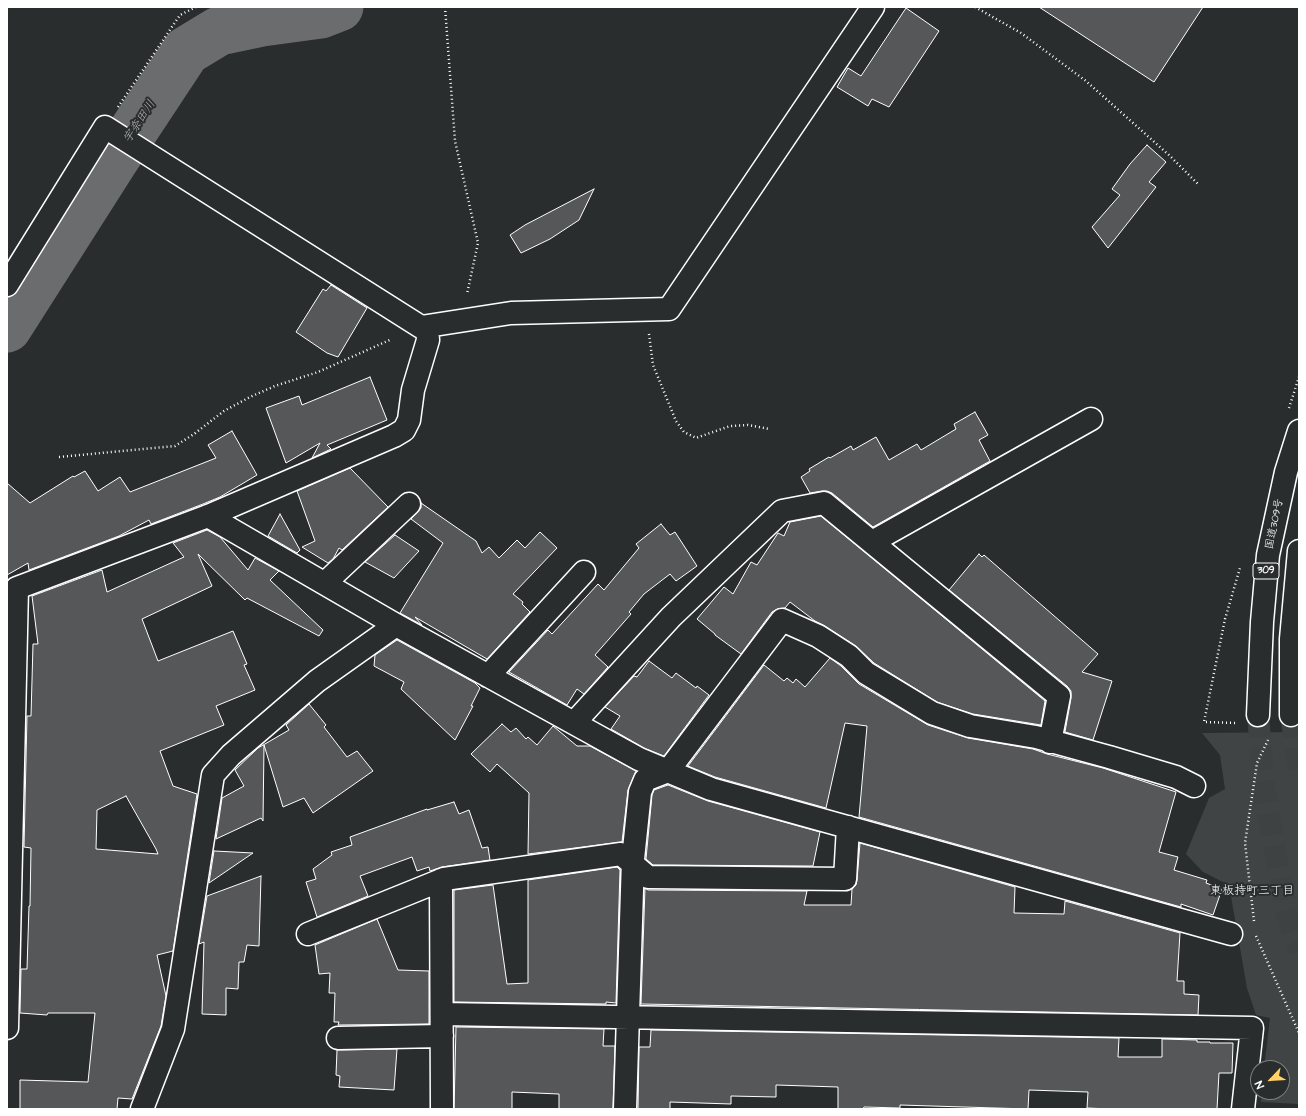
<!DOCTYPE html>
<meta charset="utf-8">
<style>
body{margin:0}
#map{position:relative;width:1306px;height:1116px;overflow:hidden;background:#2a2d2e;font-family:"Architects Daughter",sans-serif}
canvas{display:block}
.frame{position:absolute;inset:0;border:8px solid #fff;pointer-events:none}
.north{position:absolute;left:1250px;top:1060px;width:40px;height:40px;box-sizing:border-box;background:#2a2d2e;border:1px solid #7f8182;border-radius:50%;rotate:245deg;font-size:11px;font-weight:700;line-height:16px;text-align:center;color:#fff}
.north::after{content:'';display:block;margin:auto;width:14px;height:18px;background:#ffd166;clip-path:polygon(50% 0,100% 100%,50% 72%,0 100%)}
</style>
<div id="map">
<canvas width="1306" height="1116"></canvas>
<div class="frame"></div>
<div class="north">N</div>
</div>
<script>
const c = document.querySelector('canvas').getContext('2d');
c.lineJoin = 'round';
function fill(path, color) {
  c.fillStyle = color;
  c.fill(path, 'evenodd');
}
function toPath(rows) {
  const path = new Path2D();
  for (const r of rows) {
    path.moveTo(r[0], r[1]);
    for (let i = 2; i < r.length; i += 2) path.lineTo(r[i], r[i + 1]);
  }
  return path;
}
function stroke(path, color, width, dash) {
  c.strokeStyle = color;
  c.lineWidth = width;
  c.lineCap = dash ? 'butt' : 'round';
  c.setLineDash(dash || []);
  c.stroke(path);
}
function write(font, color, halo, rows, align = 'center') {
  c.font = font + ' "Architects Daughter","Klee One",sans-serif';
  c.lineWidth = 4;
  c.setLineDash([]);
  c.textBaseline = 'middle';
  c.strokeStyle = halo;
  c.fillStyle = color;
  for (const [text, x, y, turn = 0] of rows) {
    c.save();
    c.translate(x, y);
    c.rotate((+turn || 0) * Math.PI / 180);
    c.textAlign = isNaN(turn) ? turn : align;
    if (halo) c.strokeText(text, 0, 0);
    c.fillText(text, 0, 0);
    c.restore();
  }
}
fill(toPath([
 [1299,732,1299,1104,1261,1102,1262,1092,1282,1092,1282,1068,1264,1068,1270,1018,1256,1015,1247,988,1229,885,1203,872,1186,854,1209,798,1225,789,1220,755,1202,733]
]), '#414445');
stroke(toPath([
 [7,328,114,160,186,51,219,31,262,22,321,14,339,7]
]), '#6a6c6d', 49);
const building = toPath([
 [1039,7,1203,7,1154,82,1039,7],
 [906,8,939,31,889,107,872,99,868,106,837,87,848,68,861,76,906,8],
 [1147,145,1166,162,1149,182,1156,187,1108,248,1092,227,1120,195,1112,189,1130,164,1147,145],
 [594,189,579,220,550,239,521,253,510,235,525,225,594,189],
 [331,285,367,308,338,357,327,353,296,332,323,289,326,291,331,285],
 [370,377,387,420,327,445,331,449,312,458,320,443,286,463,266,408,299,396,302,405,370,377],
 [975,412,988,435,979,440,990,461,873,527,832,493,827,491,822,491,810,493,801,477,810,471,809,469,829,457,830,458,851,446,853,450,876,437,889,460,917,444,921,450,956,429,954,424,975,412],
 [232,431,257,475,220,497,203,504,151,524,149,520,119,536,29,570,28,563,7,575,7,483,30,503,73,476,74,477,85,471,98,491,120,477,130,492,216,458,208,445,232,431],
 [350,468,388,507,342,550,339,548,333,559,328,563,302,547,315,541,297,491,350,468],
 [421,503,476,541,482,553,489,547,499,558,517,540,525,548,540,532,557,548,513,594,523,602,522,604,530,612,487,659,415,617,422,625,400,613,443,543,411,519,421,508,421,503],
 [280,514,300,550,297,553,268,536,280,514],
 [821,516,1045,701,1041,725,973,714,937,702,874,663,856,646,825,626,815,621,790,602,785,608,777,609,772,612,741,654,715,635,715,634,697,619,724,587,733,594,751,562,757,565,778,533,784,536,790,522,821,516],
 [661,524,670,535,675,532,697,566,676,581,670,574,644,594,629,612,631,614,595,655,608,667,584,694,577,689,567,705,509,672,548,630,552,634,598,584,604,590,639,548,636,544,661,524],
 [207,530,220,537,248,570,255,558,279,571,270,580,323,630,319,636,247,598,245,600,198,554,212,586,142,619,158,661,233,631,247,664,244,665,255,690,216,706,224,725,160,751,173,786,197,794,173,951,157,955,166,996,161,1026,132,1099,118,1098,117,1109,20,1109,20,1080,88,1082,95,1013,48,1013,47,1015,20,1013,21,969,27,969,29,906,30,906,31,848,24,847,27,716,31,716,33,644,38,644,32,596,102,570,107,592,184,557,173,543,207,530],
 [126,796,156,849,158,854,96,849,97,810,126,796],
 [395,535,419,551,394,578,365,562,395,535],
 [979,554,982,557,984,555,1098,654,1082,672,1112,681,1093,740,1065,732,1071,698,1071,691,1067,686,949,590,979,554],
 [397,640,475,683,480,688,471,706,473,706,455,740,401,689,404,682,374,666,375,655,397,640],
 [830,658,841,666,859,684,928,725,968,738,1033,749,1047,754,1103,768,1176,792,1159,852,1178,857,1174,870,1207,880,1206,883,1222,889,1213,915,1181,904,1181,907,859,817,867,726,845,723,826,808,715,777,688,766,764,665,784,681,787,678,793,683,796,679,805,687,830,658],
 [649,661,672,678,676,673,696,688,697,686,709,695,664,756,644,748,611,729,620,716,605,707,634,676,637,677,649,661],
 [309,704,326,725,324,727,347,757,357,751,373,771,313,813,304,798,283,807,264,745,263,821,261,818,216,839,222,798,244,786,235,770,258,748,289,730,286,725,309,704],
 [502,724,511,732,516,728,526,739,528,737,537,745,553,726,577,746,590,746,636,771,628,790,622,842,528,854,529,793,497,764,490,772,471,754,502,724],
 [668,785,708,801,820,832,813,866,653,865,646,859,652,795,654,790,668,785],
 [454,802,459,814,469,810,482,848,488,847,490,860,442,867,430,871,429,867,417,871,412,857,360,876,368,896,317,917,306,882,316,879,313,869,332,855,331,852,352,845,350,837,427,809,427,810,454,802],
 [860,843,1015,887,1014,913,1064,914,1065,901,1180,933,1177,981,1184,981,1184,994,1199,995,1198,1015,641,1004,645,888,648,890,807,891,804,905,851,905,852,889,856,885,857,880,860,843],
 [214,851,253,853,209,883,214,851],
 [617,867,620,870,616,1003,606,1002,606,1004,454,1002,454,890,493,885,507,984,528,983,528,880,617,867],
 [261,876,259,946,247,945,244,962,239,962,238,989,226,988,226,1015,202,1014,204,942,199,944,207,896,261,876],
 [377,919,398,970,429,971,429,1024,338,1025,339,1022,334,1022,335,993,329,993,330,973,319,974,315,945,377,919],
 [456,1027,604,1029,603,1046,615,1046,613,1109,559,1109,559,1094,512,1092,512,1109,454,1109,456,1027],
 [651,1030,1119,1038,1118,1057,1162,1057,1162,1039,1197,1040,1197,1042,1210,1042,1210,1043,1233,1043,1232,1073,1219,1073,1217,1109,1111,1109,1087,1108,1088,1092,1029,1090,1028,1109,900,1105,900,1108,864,1107,863,1109,838,1109,838,1087,776,1085,776,1097,731,1096,731,1104,670,1102,670,1109,638,1109,639,1047,650,1047,651,1030],
 [397,1049,394,1090,339,1087,340,1076,336,1075,337,1050,397,1049]
]);
fill(building, '#555758');
stroke(building, '#fff', 1);
stroke(toPath([
 [1258,715,1264,789,1286,911,1299,951],
 [1291,715,1299,769]
]), '#3f4243', 22, [22, 11]);
const minor = toPath([
 [7,285,105,127,421,327,511,313,669,309,873,7],
 [208,516,396,625,639,759,711,789,1231,934],
 [872,542,1091,419],
 [325,583,409,504],
 [488,676,584,572],
 [574,723,671,617,782,511,824,503,1059,696,1050,742],
 [441,880,442,1109],
 [308,934,444,879,621,854,648,877,845,879,848,827],
 [442,1014,1252,1028,1243,1109],
 [7,1028,17,588,208,516,394,436,404,430,409,420,413,390,428,340,427,327],
 [338,1038,442,1036],
 [142,1109,173,1029,213,775,231,755,317,681,396,625],
 [625,1109,633,859,640,792,645,780,668,771,782,620,818,636,849,656,866,673,932,713,970,726,1036,737,1109,757,1176,777,1194,786]
]);
const highway = toPath([
 [1258,715,1262,622,1268,555,1286,472,1299,431],
 [1291,715,1291,639,1299,551]
]);
stroke(minor, '#fff', 25);
stroke(highway, '#fff', 25);
stroke(toPath([
 [445,7,455,141,478,243,467,294],
 [975,7,1021,33,1086,81,1170,156,1198,184],
 [118,107,180,15,196,7],
 [649,334,653,365,676,421,684,432,696,438,730,426,748,425,769,429],
 [1289,408,1299,377],
 [59,457,175,446,194,434,224,411,250,397,275,386,318,372,392,339],
 [1235,723,1204,722,1225,619,1240,568],
 [1254,921,1245,843,1257,763,1269,738],
 [1256,936,1299,1033]
]), '#fff', 2.5, [1, 3]);
stroke(minor, '#2a2d2e', 22);
stroke(highway, '#2a2d2e', 22);
for (const [x, y, w] of [
 [1266,571,26]
]) {
  const box = new Path2D();
  box.roundRect(x - w / 2, y - 8, w, 16, 3);
  c.fillStyle = '#2a2d2e';
  c.fill(box);
  stroke(box, '#fff', 1);
}
write('bold 10px', '#fff', null, [
 ["309",1266,571]
]);
write('11px', '#fff', '#2a2d2e', [
 ["国道309号",1275,524,-78]
]);
write('italic 12px', '#b4b6b6', '#2a2d2e', [
 ["宇奈田川",140,122,-57]
]);
write('12px', '#fff', '#2a2d2e', [
 ["東板持町三丁目",1252,891]
]);
</script>
